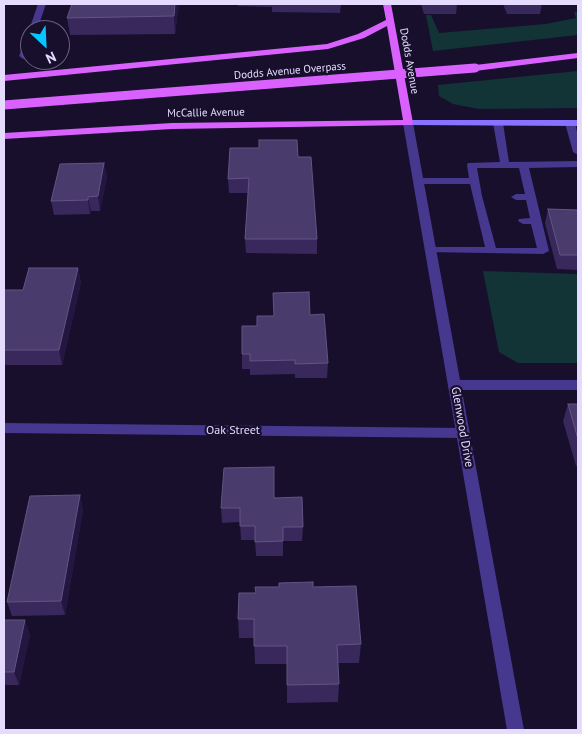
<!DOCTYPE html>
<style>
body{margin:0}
#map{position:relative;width:582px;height:734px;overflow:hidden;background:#180f2d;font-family:"PT Sans",sans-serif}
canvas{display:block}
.frame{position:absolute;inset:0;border:5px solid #e4dbff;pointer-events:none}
.north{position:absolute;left:20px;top:20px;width:50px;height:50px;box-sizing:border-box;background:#180f2d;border:1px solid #6a6181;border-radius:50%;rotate:155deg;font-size:14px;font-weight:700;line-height:20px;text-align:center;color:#e4dbff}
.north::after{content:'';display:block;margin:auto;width:18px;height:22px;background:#07c6ff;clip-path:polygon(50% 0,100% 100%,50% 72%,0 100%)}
</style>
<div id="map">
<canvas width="582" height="734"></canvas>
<div class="frame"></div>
<div class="north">N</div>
</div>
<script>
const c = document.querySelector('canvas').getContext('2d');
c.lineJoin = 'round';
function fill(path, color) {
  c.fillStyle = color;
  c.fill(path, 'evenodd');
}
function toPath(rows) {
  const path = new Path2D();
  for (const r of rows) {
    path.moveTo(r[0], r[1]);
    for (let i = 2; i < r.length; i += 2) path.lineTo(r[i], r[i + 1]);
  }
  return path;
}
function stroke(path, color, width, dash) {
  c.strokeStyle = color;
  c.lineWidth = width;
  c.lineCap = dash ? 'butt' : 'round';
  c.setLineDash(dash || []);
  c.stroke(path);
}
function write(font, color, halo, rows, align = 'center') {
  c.font = font + ' "PT Sans",sans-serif';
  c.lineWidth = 4.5;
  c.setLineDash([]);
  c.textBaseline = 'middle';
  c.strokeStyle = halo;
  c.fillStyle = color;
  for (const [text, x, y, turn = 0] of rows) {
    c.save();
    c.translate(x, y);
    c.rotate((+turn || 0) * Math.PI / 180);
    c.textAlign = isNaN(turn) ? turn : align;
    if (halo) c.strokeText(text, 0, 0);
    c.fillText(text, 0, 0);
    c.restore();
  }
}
fill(toPath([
 [574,12,578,12,578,35,433,51,426,15,431,15,439,33,546,24,576,18],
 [578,71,578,108,479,109,453,104,439,96,438,85],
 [483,271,578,274,578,363,518,363,499,352]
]), '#123437');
fill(toPath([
 [38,4,46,4,37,30,30,30,30,32,29,30,38,4],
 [27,35,30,35,30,48,26,58,23,59,19,56,27,35],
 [498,120,503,123,509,162,578,161,578,167,529,168,549,251,543,254,427,252,425,250,427,248,431,247,485,247,470,184,418,184,413,181,418,178,469,178,467,165,468,163,500,162,493,123,498,120],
 [477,168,519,168,525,194,516,194,511,197,516,200,526,200,530,218,519,219,518,221,523,224,531,224,537,248,496,248,482,196,477,168],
 [570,120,575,123,578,136,578,155,573,152,565,123,570,120]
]), '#46378f');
fill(toPath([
 [454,380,578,380,578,390,454,390,449,388,448,385,449,382,454,380],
 [4,423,463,428,468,429,470,433,468,437,463,438,4,433,4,423]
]), '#46378f');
fill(toPath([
 [408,120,413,123,524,730,507,730,403,123,408,120]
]), '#46378f');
fill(toPath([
 [408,120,578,120,578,126,405,125,405,121,408,120]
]), '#8872ff');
fill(toPath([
 [383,4,391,4,413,123,411,125,172,129,4,139,4,133,172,123,403,120,387,26,364,38,328,49,4,81,4,75,327,44,358,34,386,20,383,4],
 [578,53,578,58,475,71,471,68,475,65,578,53]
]), '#d962ff');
stroke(toPath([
 [4,105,475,68]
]), '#d962ff', 9);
fill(toPath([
 [179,4,175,34,70,35,67,18],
 [238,4,341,4,340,13,272,12,272,7,238,6],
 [421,4,457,4,456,14,424,14],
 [503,4,542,4,540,14,507,14],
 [298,157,317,239,317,254,246,253,245,239,248,193,229,193,228,179],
 [104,163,107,177,100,211,91,211,90,214,54,215,51,201],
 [548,209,578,210,578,270,557,269,545,223],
 [78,268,81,283,62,365,4,365,4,290,23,290],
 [310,315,328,363,327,378,295,378,295,374,250,375,250,369,242,369,242,354],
 [568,404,578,404,578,466,576,466,563,421],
 [80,495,83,510,65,615,12,616,7,602],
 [274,498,303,527,302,541,283,541,283,556,256,556,255,540,241,540,240,522,222,523,221,508],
 [313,587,361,644,359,663,338,663,339,684,338,702,287,703,287,664,255,664,254,638,239,638,238,619],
 [4,620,30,634,19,685,4,685]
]), '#38285b');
fill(toPath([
 [175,4,179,4,175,34,174,16],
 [104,163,107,177,100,211,98,196],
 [88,197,91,211,90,214,88,200],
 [78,268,81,283,62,365,59,350],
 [80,495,83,510,65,615,61,601],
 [25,620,30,634,19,685,14,672]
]), '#231641');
const building = toPath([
 [72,4,175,4,174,16,67,18,72,4],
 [259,140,297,140,298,157,311,157,317,239,245,239,249,178,228,179,230,148,259,148,259,140],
 [104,163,98,196,88,197,88,200,51,201,60,164,104,163],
 [548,209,578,210,578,255,560,255,548,209],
 [29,268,78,268,59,350,4,350,4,290,23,290,29,268],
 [309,292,310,315,324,314,328,363,295,364,295,360,250,361,250,354,242,354,242,326,257,326,257,316,274,316,273,293,309,292],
 [568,404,578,404,578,439,568,404],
 [274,467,274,498,302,497,303,527,283,527,283,541,255,542,255,526,240,526,240,508,221,508,224,468,274,467],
 [80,495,61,601,7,602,30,496,80,495],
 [313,582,313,587,356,586,361,644,337,645,339,684,287,685,287,646,254,646,254,619,238,619,239,593,256,593,255,587,279,587,279,583,313,582],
 [4,620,25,620,14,672,4,672,4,620]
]);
fill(building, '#4a3b6d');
stroke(building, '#625484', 1);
write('11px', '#e4dbff', '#180f2d', [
 ["Dodds Avenue",409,61,80],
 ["Dodds Avenue Overpass",290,71,-5],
 ["McCallie Avenue",206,113,-1]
]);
write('12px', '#e4dbff', '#180f2d', [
 ["Glenwood Drive",462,427,80],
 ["Oak Street",233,431]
]);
</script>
